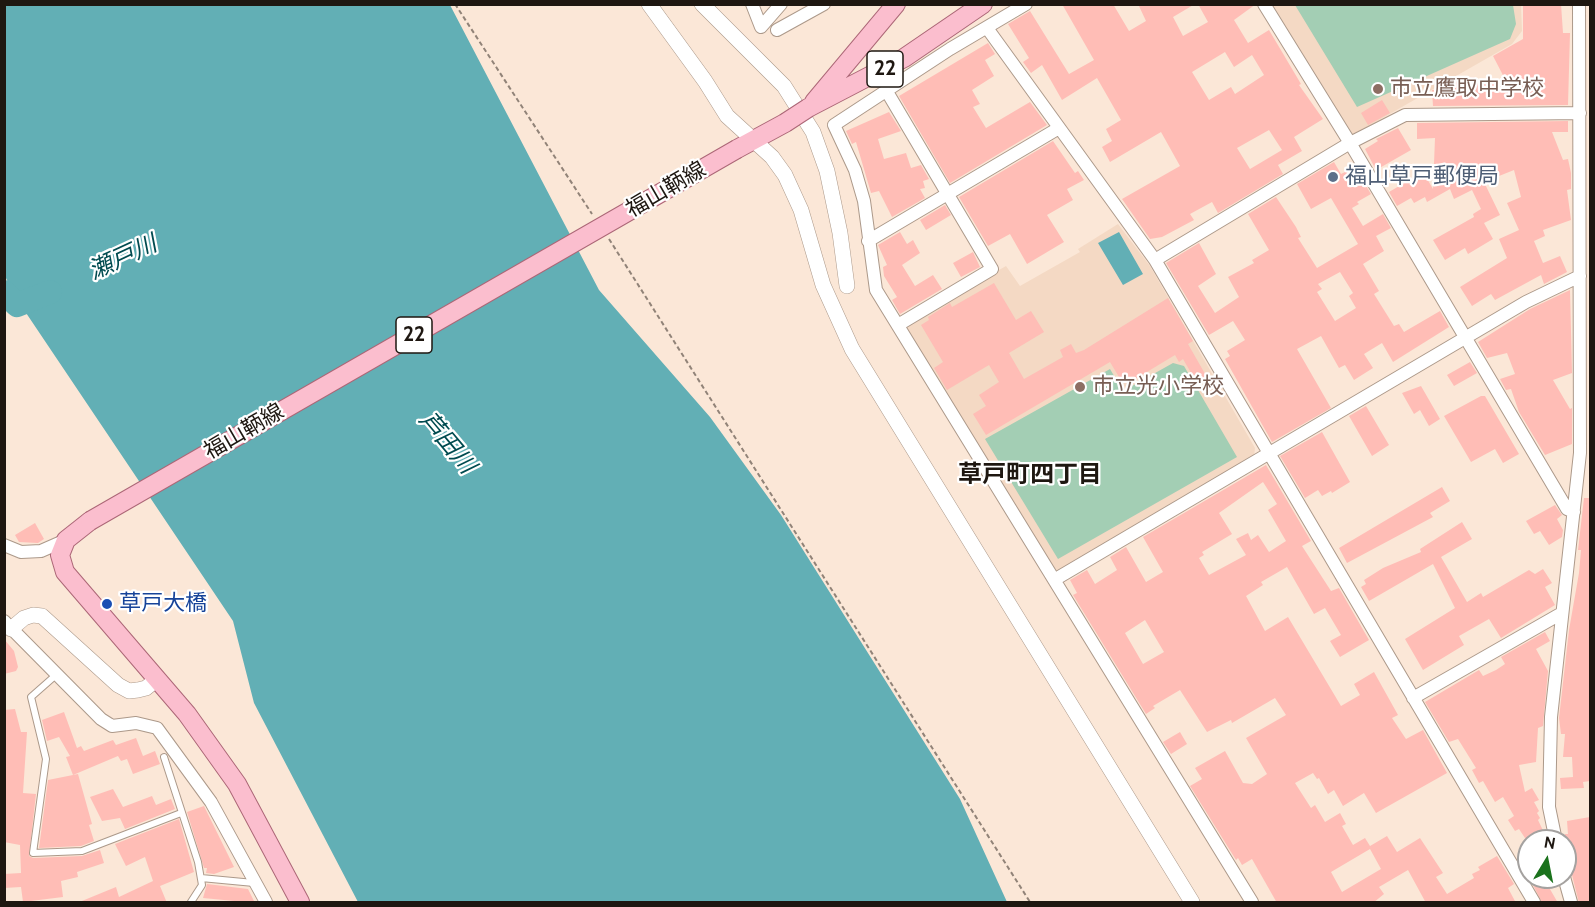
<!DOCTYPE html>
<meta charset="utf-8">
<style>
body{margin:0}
#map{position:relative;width:1595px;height:907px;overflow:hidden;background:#fbe7d7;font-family:Cabin,sans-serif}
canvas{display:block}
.frame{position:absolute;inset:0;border:6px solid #1e1711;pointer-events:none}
.north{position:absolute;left:1517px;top:829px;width:60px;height:60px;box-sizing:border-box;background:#fff;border:2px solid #a5a2a0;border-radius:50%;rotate:10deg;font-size:16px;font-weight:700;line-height:24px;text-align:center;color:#1e1711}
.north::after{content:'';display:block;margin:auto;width:21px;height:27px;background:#1b721d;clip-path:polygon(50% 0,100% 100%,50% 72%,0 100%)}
</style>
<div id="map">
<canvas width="1595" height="907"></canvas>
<div class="frame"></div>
<div class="north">N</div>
</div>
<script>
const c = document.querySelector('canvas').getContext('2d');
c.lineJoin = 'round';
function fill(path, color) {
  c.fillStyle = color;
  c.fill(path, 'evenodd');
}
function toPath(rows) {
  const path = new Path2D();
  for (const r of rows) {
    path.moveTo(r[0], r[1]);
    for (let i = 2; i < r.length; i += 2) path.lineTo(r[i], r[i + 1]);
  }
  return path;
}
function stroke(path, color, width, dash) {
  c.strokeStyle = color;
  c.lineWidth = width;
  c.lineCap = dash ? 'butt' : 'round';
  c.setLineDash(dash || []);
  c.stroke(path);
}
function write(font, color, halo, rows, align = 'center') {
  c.font = font + ' Cabin,"Noto Sans JP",sans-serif';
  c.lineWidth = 4.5;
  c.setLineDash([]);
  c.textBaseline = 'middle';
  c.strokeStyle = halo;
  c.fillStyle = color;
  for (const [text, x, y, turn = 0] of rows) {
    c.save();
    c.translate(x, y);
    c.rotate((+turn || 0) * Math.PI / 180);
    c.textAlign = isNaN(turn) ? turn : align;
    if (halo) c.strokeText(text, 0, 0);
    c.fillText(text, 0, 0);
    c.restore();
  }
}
fill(toPath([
 [1271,5,1521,5,1522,31,1512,44,1353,135],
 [1118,224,1150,266,1255,448,1254,457,1062,571,1054,570,903,325,1006,266,1020,286,1080,252,1078,249]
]), '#f4d9c4');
fill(toPath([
 [1295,5,1513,5,1516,24,1510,39,1357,107],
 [1173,363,1184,366,1237,457,1058,559,985,439,1110,369,1123,391]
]), '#a3ceb4');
fill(toPath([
 [5,5,450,5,599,290,710,417,781,515,960,799,1007,902,358,902,254,703,233,621,14,295,5,276],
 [1119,232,1143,274,1123,285,1098,243]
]), '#62afb5');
stroke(toPath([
 [4,292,17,305,50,292]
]), '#62afb5', 24);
fill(toPath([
 [1062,4,1113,4,1129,31,1146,21,1138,4,1195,4,1173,17,1183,36,1208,22,1198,4,1256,4,1234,20,1248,43,1269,30,1301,84,1299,85,1323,119,1294,137,1302,151,1278,165,1283,174,1218,213,1212,202,1190,214,1194,220,1162,237,1150,239,1122,199,1180,166,1161,132,1110,162,1102,147,1112,141,1106,129,1121,120,1097,78,1062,100,1042,65,1031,73,1023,62,1029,58,1008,24,1030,11,1069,74,1094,60],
 [1225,52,1234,67,1252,55,1264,75,1235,94,1231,87,1209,100,1192,72],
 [1269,130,1282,150,1250,169,1237,148],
 [1523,4,1561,4,1563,33,1570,33,1568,105,1433,106,1432,90,1439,90,1442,85,1448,85,1448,81,1475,77,1476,83,1506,81,1493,56,1523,39],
 [988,43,995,54,985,60,994,76,972,90,980,104,973,107,986,128,1030,102,1047,125,950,183,899,96],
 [1382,100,1390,113,1368,125,1361,113],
 [889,112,901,131,878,139,884,159,906,153,911,168,921,165,929,179,923,181,925,188,920,189,925,198,892,217,879,191,871,193,856,142,852,144,846,131],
 [1568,121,1568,132,1552,132,1563,160,1568,159,1571,173,1571,189,1567,190,1571,220,1543,230,1545,236,1534,241,1543,263,1560,256,1567,272,1544,284,1541,275,1495,300,1491,294,1472,306,1460,287,1507,258,1499,239,1519,230,1507,203,1521,197,1514,170,1484,182,1500,215,1484,223,1493,239,1468,254,1465,248,1445,260,1433,240,1474,217,1473,214,1481,209,1472,190,1454,199,1450,189,1427,202,1425,197,1414,203,1411,198,1397,206,1389,192,1423,172,1433,189,1435,138,1417,139,1417,123],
 [1398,128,1411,150,1376,170,1365,149,1378,141,1376,139],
 [1053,141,1075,173,1078,171,1084,180,1067,189,1073,200,1047,215,1064,242,1027,264,1010,234,988,246,959,197],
 [1334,162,1341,174,1347,171,1355,185,1363,181,1371,194,1357,202,1359,204,1352,208,1363,226,1383,214,1391,228,1376,236,1384,251,1363,264,1379,291,1374,294,1394,326,1399,324,1404,332,1440,311,1449,327,1393,362,1382,343,1364,354,1373,368,1354,380,1345,365,1339,368,1321,336,1297,349,1331,408,1272,442,1225,359,1230,356,1227,351,1245,340,1233,321,1209,335,1166,263,1199,243,1216,274,1198,286,1215,313,1239,297,1228,277,1254,263,1252,260,1269,250,1248,214,1276,197,1296,227,1301,237,1298,238,1317,268,1358,244,1331,198,1311,209,1297,184],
 [1340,272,1353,293,1349,296,1356,308,1335,321,1317,292,1322,289,1318,284],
 [945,205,951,215,926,230,920,220],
 [900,232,907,244,913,240,920,253,902,265,915,286,933,275,942,289,900,314,892,300,897,297,884,276,883,267,887,265,878,245],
 [973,252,980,267,961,277,953,263],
 [994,283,1016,320,1031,311,1044,332,1009,353,1024,379,1063,357,1060,350,1071,344,1076,353,1084,350,1168,298,1193,341,1188,344,1208,379,1198,385,1183,359,1179,362,1175,355,1127,384,1125,381,1122,382,1110,362,986,435,973,414,986,406,979,395,999,382,989,365,947,390,934,368,943,362,921,325,929,320,928,317,950,303,952,307],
 [1570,290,1572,373,1553,380,1570,409,1572,408,1572,444,1545,455,1519,412,1511,389,1506,390,1500,379,1515,374,1507,353,1487,358,1478,342,1530,309],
 [1470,362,1477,373,1454,386,1447,375],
 [1421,386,1440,419,1429,426,1420,410,1414,414,1402,393],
 [1481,396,1485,396,1519,454,1503,463,1495,449,1471,462,1444,416],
 [1366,406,1389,445,1372,456,1349,416],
 [1322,432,1350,482,1332,493,1331,491,1322,496,1318,490,1305,498,1280,456],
 [1266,465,1311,541,1302,546,1331,591,1339,588,1369,640,1340,657,1330,641,1341,635,1325,608,1314,614,1287,567,1261,582,1263,585,1246,596,1265,631,1288,617,1341,706,1360,695,1354,684,1374,672,1398,715,1392,718,1406,739,1423,730,1447,773,1376,813,1364,793,1343,806,1334,790,1328,794,1319,778,1317,779,1313,773,1295,783,1311,808,1315,805,1325,822,1340,813,1346,824,1342,826,1353,845,1365,838,1370,846,1387,836,1397,852,1420,838,1443,873,1436,877,1447,894,1474,878,1472,874,1480,870,1478,867,1497,856,1514,884,1508,888,1516,903,1426,903,1408,870,1379,887,1384,894,1373,903,1277,903,1252,859,1242,865,1238,858,1236,860,1190,786,1202,779,1195,768,1225,751,1243,783,1252,784,1267,774,1246,738,1286,715,1275,698,1232,723,1231,720,1207,732,1180,690,1153,706,1155,708,1146,714,1073,595,1077,593,1070,580,1087,570,1095,584,1117,570,1110,557,1126,547,1146,582,1163,572,1143,537],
 [1263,482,1277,504,1268,510,1286,541,1269,552,1258,535,1251,540,1248,533,1236,539,1246,555,1209,575,1199,558,1204,555,1202,552,1232,534,1219,513],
 [1145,620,1164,652,1143,664,1125,633],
 [1370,849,1381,869,1342,892,1331,872],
 [1442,487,1450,501,1430,513,1433,517,1347,563,1339,548],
 [1584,498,1590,498,1590,781,1583,782,1584,788,1561,789,1560,778,1573,777,1572,757,1563,757,1565,734,1561,734,1559,718,1569,630,1579,573,1581,550,1578,550],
 [1555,505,1562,515,1557,519,1563,530,1562,537,1549,545,1540,531,1534,534,1526,521],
 [1462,522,1472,539,1441,557,1467,602,1481,593,1483,597,1529,570,1535,574,1543,569,1552,583,1545,587,1555,605,1501,638,1489,619,1459,636,1464,645,1423,670,1405,639,1455,608,1433,564,1369,601,1361,587,1366,584,1364,580,1383,568,1421,552,1420,549],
 [35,523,44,539,38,543,19,542,15,535],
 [1545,632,1550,641,1536,649,1548,671,1543,726,1538,728,1536,762,1519,765,1525,792,1532,788,1539,800,1534,802,1539,811,1537,813,1540,818,1538,820,1548,841,1527,841,1519,829,1515,831,1508,820,1514,816,1503,797,1495,802,1483,781,1479,783,1472,770,1476,768,1458,739,1449,742,1425,702,1479,670,1483,676,1496,670,1505,664,1501,657],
 [4,639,14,651,18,667,16,671,4,674],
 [15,709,21,732,27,732,23,793,36,794,29,856,33,858,82,856,100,850,104,863,77,872,78,877,61,881,63,897,23,902,21,887,4,888,4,874,21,873,20,845,4,842,4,710],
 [64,712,77,748,81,746,84,751,113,740,116,745,136,738,143,756,155,751,160,764,133,774,127,759,121,761,118,756,73,775,66,757,70,756,59,737,47,741,42,720],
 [1180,732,1187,744,1171,754,1163,742],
 [78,774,92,824,89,825,94,841,81,846,39,848,48,780],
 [113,789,123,807,152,796,156,805,171,799,175,809,125,829,120,818,102,821,90,797],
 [204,806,234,867,214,874,206,873,207,868,204,868,187,812],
 [1590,817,1590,903,1579,903,1572,875,1565,862,1565,834,1568,834,1567,821],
 [179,819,194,872,160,886,167,903,77,903,116,887,119,897,153,881,145,857,126,866,115,844],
 [1529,877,1543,877,1558,903,1542,903],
 [207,884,248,889,255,903,203,898]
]), '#ffbdb6');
const service = toPath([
 [56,675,31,697,46,759,33,853,82,851,181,813],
 [164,757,198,862,202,885,191,902],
 [201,878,254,883]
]);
const minor = toPath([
 [752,4,761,27,781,4],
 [1026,4,950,49,834,125,855,170,864,201,876,290,1252,902],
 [1264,4,1350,143,1567,509,1574,512],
 [987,28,1155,260,1534,902],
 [777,30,824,4],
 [886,90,992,269,898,325],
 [868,241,1059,128],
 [1155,260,1350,143,1405,115,1580,113],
 [4,545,21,552,41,551,66,540],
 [1054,580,1526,302,1580,276],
 [4,621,101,719,112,726,136,723,157,728,211,802,266,902],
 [1413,698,1562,613],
 [1556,841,1549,807,1551,717,1580,453,1579,4],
 [1564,877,1571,902]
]);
const tertiary = toPath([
 [649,4,705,81,727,116,772,157,785,175,801,210,823,285,852,349,1192,902],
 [702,4,784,86,813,132,827,171,840,233,847,286],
 [11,629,24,618,33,615,42,616,118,685,129,691,138,690,146,688,157,679]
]);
const primary = toPath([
 [814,102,896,4],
 [808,108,904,58,983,4],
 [737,149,785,123],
 [90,521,66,540,60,555,65,572,187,714,237,784,300,902]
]);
stroke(service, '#ac998a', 8);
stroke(minor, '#ac998a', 14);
stroke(tertiary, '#ac998a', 16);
stroke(primary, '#ac6777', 20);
stroke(toPath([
 [455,4,592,214],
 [609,239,1030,902]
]), '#918378', 2, [4.5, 3]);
stroke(service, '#fff', 6);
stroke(minor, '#fff', 12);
stroke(tertiary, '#fff', 15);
stroke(primary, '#fbbece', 18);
const primaryBridge = toPath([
 [785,123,808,108],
 [90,521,737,149]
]);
stroke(primaryBridge, '#ac6777', 20, []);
stroke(primaryBridge, '#fbbece', 18);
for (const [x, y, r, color] of [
 [1378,89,6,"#8d6e63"],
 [1333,177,6,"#5c6f8a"],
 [1080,387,6,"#8d6e63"],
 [107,604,6,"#1a4fb4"]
]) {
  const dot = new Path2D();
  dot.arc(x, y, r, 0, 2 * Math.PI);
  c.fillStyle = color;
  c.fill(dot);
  stroke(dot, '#fff', 2);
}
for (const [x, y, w] of [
 [885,69,36],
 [414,335,36]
]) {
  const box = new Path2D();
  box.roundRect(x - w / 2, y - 18, w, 36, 4.5);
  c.fillStyle = '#fff';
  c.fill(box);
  stroke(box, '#1e1711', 1.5);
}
write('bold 21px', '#1e1711', null, [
 ["22",885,69],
 ["22",414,335]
]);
write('22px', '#785e54', '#fff', [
 ["市立鷹取中学校",1390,89],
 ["市立光小学校",1092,387]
], 'left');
write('22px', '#4e5e75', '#fff', [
 ["福山草戸郵便局",1345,177]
], 'left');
write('22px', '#1e1711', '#fff', [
 ["福山鞆線",666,190,-30],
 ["福山鞆線",244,432,-30]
]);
write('22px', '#164399', '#fff', [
 ["草戸大橋",119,604]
], 'left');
write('italic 24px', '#004b50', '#fff', [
 ["瀬戸川",123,258,-25],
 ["芦田川",447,443,50]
]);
write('bold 24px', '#1e1711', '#fff', [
 ["草戸町四丁目",1030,475]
]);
</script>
